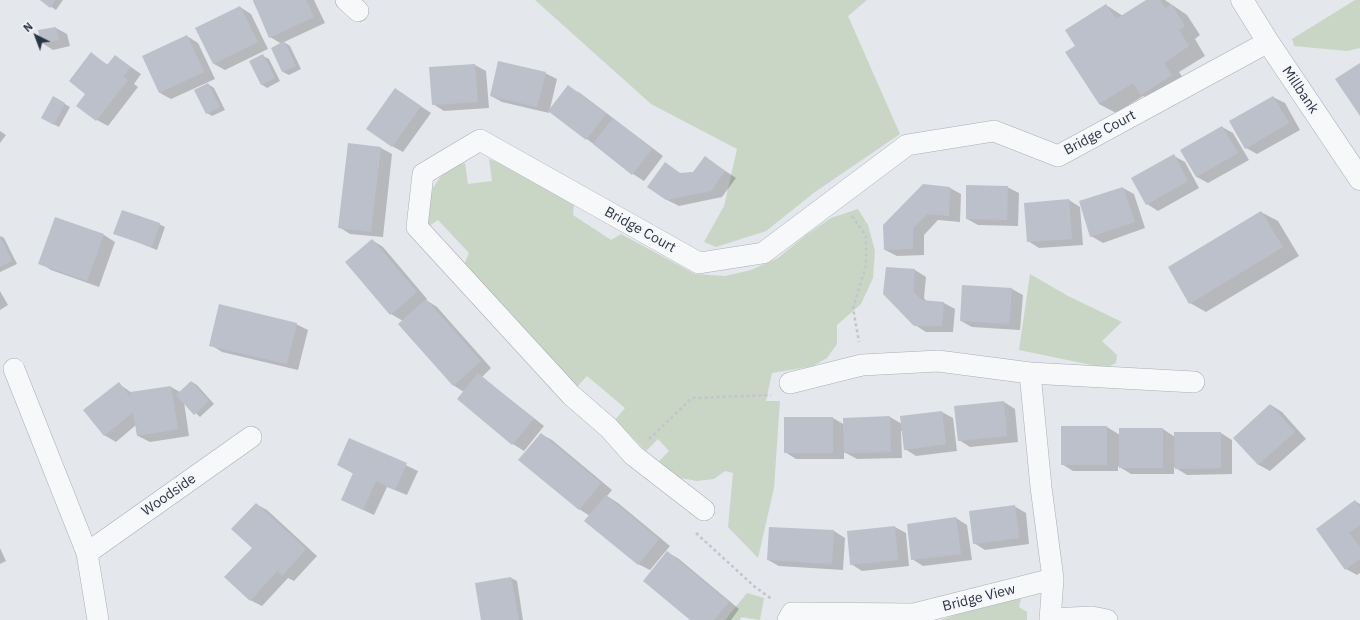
<!DOCTYPE html>
<style>
body{margin:0}
#map{position:relative;width:1360px;height:620px;overflow:hidden;background:#e4e7ec;font-family:"IBM Plex Sans",sans-serif}
canvas{display:block}
.north{position:absolute;left:16px;top:16px;width:40px;height:40px;-webkit-text-stroke:3px #f4f6f9;paint-order:stroke;rotate:318deg;font-size:11px;font-weight:700;line-height:16px;text-align:center;color:#2b3445}
.north::after{content:'';display:block;margin:auto;width:14px;height:18px;background:#2b3445;clip-path:polygon(50% 0,100% 100%,50% 72%,0 100%)}
</style>
<div id="map">
<canvas width="1360" height="620"></canvas>
<div class="north">N</div>
</div>
<script>
const c = document.querySelector('canvas').getContext('2d');
c.lineJoin = 'round';
function fill(path, color) {
  c.fillStyle = color;
  c.fill(path, 'evenodd');
}
function toPath(rows) {
  const path = new Path2D();
  for (const r of rows) {
    path.moveTo(r[0], r[1]);
    for (let i = 2; i < r.length; i += 2) path.lineTo(r[i], r[i + 1]);
  }
  return path;
}
function stroke(path, color, width, dash) {
  c.strokeStyle = color;
  c.lineWidth = width;
  c.lineCap = dash ? 'butt' : 'round';
  c.setLineDash(dash || []);
  c.stroke(path);
}
function write(font, color, halo, rows, align = 'center') {
  c.font = font + ' "IBM Plex Sans",sans-serif';
  c.lineWidth = 3;
  c.setLineDash([]);
  c.textBaseline = 'middle';
  c.strokeStyle = halo;
  c.fillStyle = color;
  for (const [text, x, y, turn = 0] of rows) {
    c.save();
    c.translate(x, y);
    c.rotate((+turn || 0) * Math.PI / 180);
    c.textAlign = isNaN(turn) ? turn : align;
    if (halo) c.strokeText(text, 0, 0);
    c.fillText(text, 0, 0);
    c.restore();
  }
}
fill(toPath([
 [535,0,867,0,848,16,900,134,815,192,766,231,716,247,704,242,724,206,737,149,651,104],
 [1355,0,1360,0,1360,48,1347,51,1294,46,1292,39],
 [489,159,512,168,574,205,573,215,611,240,621,234,695,274,725,276,751,270,778,258,806,235,831,218,858,209,868,225,875,251,873,278,861,304,837,325,837,344,827,358,813,366,772,373,766,401,780,401,774,488,758,558,728,527,733,473,725,471,714,479,697,481,669,476,657,463,669,451,658,439,646,451,615,420,625,408,587,376,577,387,531,338,513,315,464,265,469,253,438,220,429,226,426,216,433,188,441,176,454,166,465,163,468,184,492,181],
 [1030,274,1068,296,1122,322,1102,341,1117,355,1116,363,1106,368,1019,350],
 [747,593,764,598,760,620,741,617,740,620,725,620],
 [1021,599,1019,607,1027,612,1027,620,941,620,1001,600]
]), '#c9d6c5');
fill(toPath([
 [41,0,63,0,56,10],
 [256,0,314,0,325,23,284,42,290,46,301,69,289,75,283,72,272,49,282,44,270,37,253,1],
 [1147,0,1165,0,1187,15,1200,35,1195,39,1205,56,1179,72,1188,85,1158,104,1143,96,1116,113,1099,104,1076,46,1106,5,1123,16],
 [240,7,251,14,268,49,225,70,214,64],
 [56,28,67,34,70,46,53,50,42,43],
 [187,36,198,43,215,79,171,99,160,93],
 [91,54,108,65,115,56,141,74,134,84,138,87,108,126,97,120,86,93],
 [263,56,269,59,280,81,267,88,261,84],
 [475,65,486,71,489,108,444,111,433,104],
 [545,73,557,79,549,113,502,102,491,96],
 [208,84,214,88,225,110,212,116,207,113],
 [568,87,580,93,663,156,644,181,633,174,550,111],
 [395,89,431,113,403,152,392,146],
 [53,97,70,107,59,127,42,118],
 [1273,97,1285,103,1300,130,1257,154,1246,148],
 [1222,127,1233,133,1249,160,1208,183,1197,177,1181,150],
 [0,131,6,135,0,143],
 [349,144,381,148,392,154,383,237,350,234,339,227],
 [1174,156,1185,162,1199,188,1158,211,1147,204],
 [706,158,736,178,722,197,679,206,667,200,665,163,681,174,694,172],
 [1007,187,1019,193,1018,226,978,225,967,219],
 [950,188,961,194,960,222,938,220,924,235,924,255,897,256,885,250],
 [1123,188,1134,194,1145,228,1103,243,1091,236],
 [1069,200,1080,207,1083,245,1039,248,1028,241,1025,204],
 [1261,212,1278,221,1299,256,1206,312,1190,303],
 [159,224,165,227,157,250,114,233],
 [104,235,115,242,99,287,51,270,40,263],
 [0,236,4,238,17,264,0,272],
 [372,240,383,247,427,299,426,300,437,307,491,368,482,377,544,426,524,451,513,444,458,399,464,392,453,385,403,321,391,314],
 [887,269,915,270,926,277,924,298,927,302,944,303,955,309,953,332,926,332,915,325],
 [1012,289,1023,295,1020,330,972,327,961,321],
 [0,291,8,305,0,310],
 [296,324,308,330,298,370,222,352,211,345],
 [192,382,197,385,214,404,200,417,184,402,189,436,150,442,138,436,136,425,116,442,104,435,119,384,132,393,171,387,180,392],
 [1004,402,1015,409,1018,442,970,447,959,440],
 [1271,405,1282,412,1306,439,1270,471,1259,465,1235,438],
 [942,412,953,418,957,451,916,456,905,449,903,431,901,431,902,458,857,459,844,452,844,459,796,459,785,452,785,418,833,418,845,425,890,417,902,424],
 [1107,427,1120,435,1163,429,1175,437,1175,433,1221,433,1232,440,1232,474,1187,475,1174,467,1174,474,1131,474,1118,466,1118,471,1073,471,1062,464],
 [541,434,552,440,612,490,607,496,618,503,670,546,650,570,638,564,590,516,579,509],
 [350,439,418,471,407,495,387,487,374,515,342,500,354,474,338,465],
 [1355,501,1360,504,1360,573,1357,575,1346,569,1317,529],
 [256,504,267,510,317,556,294,581,288,578,262,606,250,600],
 [1014,506,1026,513,1029,544,985,550,974,543],
 [956,518,967,525,972,560,923,566,912,559,908,525],
 [895,527,906,533,909,566,862,571,851,564],
 [834,531,845,538,843,570,779,566,768,560],
 [0,548,6,561,0,564],
 [667,552,679,559,739,609,731,620,692,620],
 [511,578,517,581,523,620,482,620,476,584]
]), '#0003');
fill(toPath([
 [40,0,55,0,50,8],
 [253,0,306,0,314,17,269,38],
 [1146,0,1160,0,1165,8,1171,4,1185,26,1179,30,1189,46,1164,63,1172,75,1141,95,1133,83,1099,104,1065,52,1075,46,1065,30,1106,4,1116,19],
 [240,6,258,42,213,64,195,28],
 [56,27,59,40,41,44,38,30],
 [187,35,204,72,159,93,142,56],
 [284,41,296,66,282,72,271,48],
 [91,52,107,65,115,55,131,67,123,77,128,80,96,121,76,106,85,94,69,81],
 [263,54,275,78,261,85,249,61],
 [498,61,546,72,537,107,490,96],
 [1360,63,1360,116,1335,79],
 [475,64,478,102,432,105,429,67],
 [208,83,220,107,206,114,194,90],
 [568,85,606,114,586,140,548,111],
 [395,88,421,106,392,147,366,129],
 [53,96,65,103,54,125,41,118],
 [1273,96,1289,123,1245,149,1229,121],
 [613,118,652,149,632,175,593,144],
 [1222,126,1238,153,1196,177,1180,150],
 [348,143,381,147,371,232,338,228],
 [1174,154,1188,181,1146,205,1131,178],
 [705,156,725,171,711,191,666,200,647,187,665,162,680,173,693,172],
 [923,184,950,187,949,216,927,214,913,228,913,249,884,250,883,225],
 [966,185,1008,186,1007,220,966,219],
 [1123,187,1135,222,1090,237,1079,201],
 [1069,199,1072,239,1027,242,1024,203],
 [122,210,160,223,152,247,113,234],
 [1261,211,1283,247,1189,304,1168,267],
 [55,217,104,234,87,281,38,264],
 [0,236,12,261,0,267],
 [372,239,417,292,390,315,345,262],
 [886,267,915,269,913,291,922,300,944,302,942,326,914,326,883,294],
 [962,285,1012,288,1009,324,960,321],
 [426,299,481,361,453,386,398,324],
 [219,304,297,323,287,364,209,346],
 [478,373,534,419,512,445,457,399],
 [191,381,209,401,194,415,176,395],
 [119,382,131,398,130,392,171,386,178,429,137,436,133,412,104,436,83,410],
 [1004,401,1007,436,958,441,954,406],
 [1270,404,1295,432,1258,465,1233,438],
 [942,411,946,444,904,450,900,416],
 [890,416,891,452,844,453,843,418],
 [784,417,833,417,833,453,784,453],
 [1061,426,1107,426,1107,465,1061,465],
 [1119,428,1163,428,1163,468,1119,468],
 [1174,432,1221,432,1221,468,1175,469],
 [541,433,601,483,579,510,518,460],
 [349,438,407,463,395,490,376,481,363,510,341,500,353,473,337,465],
 [606,495,659,539,638,565,584,521],
 [1355,500,1360,507,1360,525,1349,533,1360,547,1360,559,1345,570,1316,529],
 [256,503,306,549,282,576,277,571,250,601,224,577,252,548,231,529],
 [1015,505,1019,538,973,544,969,511],
 [956,517,961,554,911,560,907,524],
 [895,526,898,560,850,565,847,531],
 [769,527,834,530,832,564,767,560],
 [667,551,729,602,714,620,690,620,643,581],
 [511,577,519,620,481,620,475,583]
]), '#bbc0ca');
const minor = toPath([
 [346,0,358,11],
 [14,369,87,553],
 [1030,373,1041,487,1053,579,1050,620],
 [790,383,862,365,938,361,1030,373,1194,382],
 [704,510,633,455,609,428,571,395,417,227,423,174,480,140,699,263,763,253,907,145,994,131,1058,156,1268,42],
 [1050,619,1092,617,1107,620],
 [98,620,87,553,251,437],
 [788,620,792,613,914,614,1053,579]
]);
const tertiary = toPath([
 [1242,0,1268,42,1360,179]
]);
stroke(minor, '#a9aeb7', 22);
stroke(tertiary, '#a9aeb7', 23);
stroke(toPath([
 [852,216,866,236,866,266,853,308,859,342],
 [649,439,692,398,771,395],
 [696,533,755,587,773,600]
]), '#c2c5cb', 2.5, [3, 3]);
stroke(minor, '#f7f8fa', 21);
stroke(tertiary, '#f7f8fa', 22);
write('14px', '#2b3445', '#f4f6f9', [
 ["Millbank",1300,90,56],
 ["Bridge Court",1100,133,-28],
 ["Bridge Court",640,230,29],
 ["Woodside",169,495,-35],
 ["Bridge View",979,598,-14]
]);
</script>
